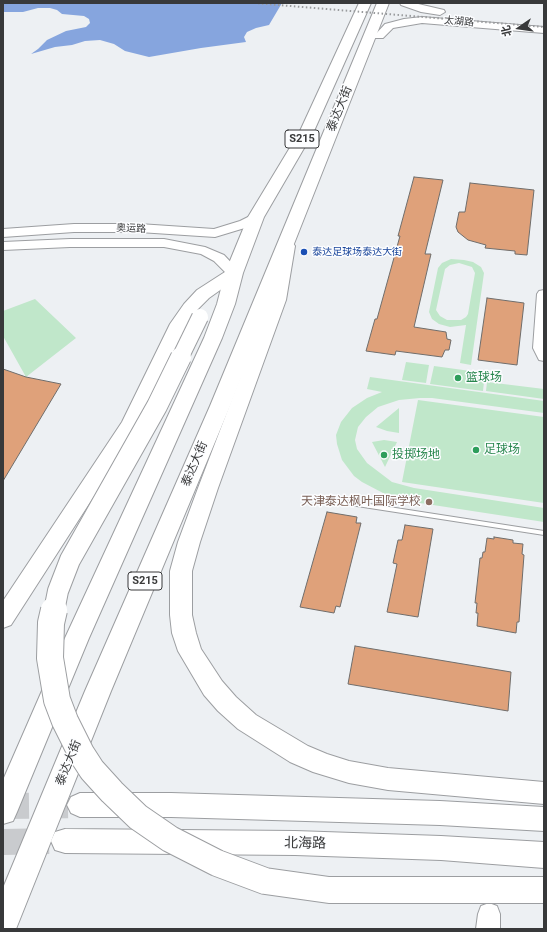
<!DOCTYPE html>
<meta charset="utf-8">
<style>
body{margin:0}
#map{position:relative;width:547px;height:932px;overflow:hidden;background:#edf0f3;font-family:Roboto,"Noto Sans SC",sans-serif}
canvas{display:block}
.frame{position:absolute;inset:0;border:4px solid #38393a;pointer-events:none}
.north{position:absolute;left:499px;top:8px;width:40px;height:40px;-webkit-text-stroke:3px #fcfdff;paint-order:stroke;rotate:257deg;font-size:11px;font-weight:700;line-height:16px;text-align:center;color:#38393a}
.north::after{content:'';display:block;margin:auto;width:14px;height:18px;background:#38393a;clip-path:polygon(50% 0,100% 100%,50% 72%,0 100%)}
</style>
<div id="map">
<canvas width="547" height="932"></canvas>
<div class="frame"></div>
<div class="north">北</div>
</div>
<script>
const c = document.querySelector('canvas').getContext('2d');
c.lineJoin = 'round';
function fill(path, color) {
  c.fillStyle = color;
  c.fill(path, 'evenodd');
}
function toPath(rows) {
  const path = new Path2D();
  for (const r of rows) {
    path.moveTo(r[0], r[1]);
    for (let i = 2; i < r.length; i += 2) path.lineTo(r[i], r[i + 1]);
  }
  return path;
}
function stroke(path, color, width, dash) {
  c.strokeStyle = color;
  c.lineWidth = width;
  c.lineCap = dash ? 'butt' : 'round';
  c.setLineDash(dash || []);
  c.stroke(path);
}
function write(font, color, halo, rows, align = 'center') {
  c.font = font + ' Roboto,"Noto Sans SC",sans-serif';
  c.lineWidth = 3;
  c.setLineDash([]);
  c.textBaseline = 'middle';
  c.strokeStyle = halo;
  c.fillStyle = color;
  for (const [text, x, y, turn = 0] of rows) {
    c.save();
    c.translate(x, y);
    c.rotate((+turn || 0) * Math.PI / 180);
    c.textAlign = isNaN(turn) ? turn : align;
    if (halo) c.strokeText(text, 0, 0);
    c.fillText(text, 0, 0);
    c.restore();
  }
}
fill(toPath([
 [451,259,464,260,473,262,481,267,484,273,471,365,460,363,466,325,450,327,439,324,432,319,429,312,438,268,442,263],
 [459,263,472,267,475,273,468,314,466,317,461,320,447,320,440,316,436,310,445,269,450,265],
 [35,299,76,338,26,377,3,336,3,311],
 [406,362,429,365,426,383,402,380],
 [434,366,485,373,483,391,430,384],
 [370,377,544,401,544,413,432,398,420,398,399,400,378,407,366,417,358,427,355,440,357,449,367,463,392,482,414,488,544,508,544,522,407,501,383,493,362,482,354,476,342,460,337,444,336,435,341,422,352,408,367,398,382,392,367,389],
 [487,382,544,389,544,399,486,391],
 [418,400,544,417,544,503,402,482],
 [399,408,399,433,387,431,376,427],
 [384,440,397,442,385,467,372,442]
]), '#c0e7ca');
fill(toPath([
 [3,3,282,3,269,25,256,28,247,32,244,37,246,42,201,48,149,57,125,51,114,44,100,40,85,41,72,45,55,47,31,54,38,49,47,40,66,31,86,27,90,23,89,19,84,16,62,14,57,10,50,8,38,8,23,12,3,12]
]), '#86a5de');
const building = toPath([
 [414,177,443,180,425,254,431,254,414,327,446,332,447,339,451,340,449,350,445,350,442,357,396,351,395,355,366,351,375,319,377,319,400,236,398,236,414,177],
 [470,183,534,190,527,255,515,254,515,251,485,248,486,245,468,240,458,232,456,227,459,212,465,212,470,183],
 [487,298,524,303,517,365,478,360,487,298],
 [3,369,26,377,61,384,3,481,3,369],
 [327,512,357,517,356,523,361,523,340,607,336,606,334,613,300,607,327,512],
 [405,525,433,529,418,617,387,612,397,564,393,563,398,540,402,540,405,525],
 [494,537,513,540,513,543,523,544,522,554,524,555,519,622,517,622,516,633,477,626,478,613,476,613,477,603,475,603,480,558,482,558,483,552,485,552,487,538,494,539,494,537],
 [355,646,511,672,508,711,348,684,355,646]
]);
fill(building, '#dfa17a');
stroke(building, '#6f6d6b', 1);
stroke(toPath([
 [3,806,80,805],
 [3,842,49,841]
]), '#c9cbce', 26, [26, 13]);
const service = toPath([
 [342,500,344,500,544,531,544,535,344,504,341,502,342,500]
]);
const tertiary = toPath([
 [256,213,260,214,262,217,248,227,215,237,139,232,74,232,3,237,3,229,74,224,139,224,214,229,240,221,256,213],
 [70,239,164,239,205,247,224,255,241,273,239,276,229,276,214,261,201,254,164,247,70,247,3,250,3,242,70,239],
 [544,290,544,361,539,360,533,348,537,294,539,291,544,290],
 [489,903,497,906,500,914,500,929,476,929,478,914,481,906,489,903]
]);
const secondary = toPath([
 [400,3,414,3,444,10,445,12,440,15,421,12,401,5,400,3],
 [422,17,544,27,544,33,422,23,393,28,383,38,375,38,374,36,385,24,404,19,422,17]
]);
const primary = toPath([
 [287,241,293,243,295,246,286,300,218,488,200,542,192,571,192,615,196,633,201,649,222,681,236,697,256,715,308,746,327,754,349,761,388,768,544,782,544,804,388,790,349,783,313,772,290,762,238,729,218,711,204,695,178,651,172,633,170,615,170,571,178,542,198,488,270,300,279,246,281,243,287,241],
 [234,268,240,270,242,273,240,276,209,298,196,311,188,324,141,423,11,625,3,628,3,601,122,422,170,324,184,304,197,290,228,270,234,268],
 [80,793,171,793,440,801,544,807,544,831,440,825,171,817,80,817,71,813,67,805,71,797,80,793],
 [65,829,295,831,441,836,544,842,544,868,441,860,295,855,65,853,55,850,51,841,55,832,65,829]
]);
const trunk = toPath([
 [359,3,371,3,314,131,264,217,243,273,235,304,222,338,89,638,17,812,13,821,3,824,3,780,65,638,204,338,217,304,225,273,248,217,300,131,359,3],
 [377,3,389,3,230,406,111,691,16,929,3,929,3,888,85,691,210,406,377,3]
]);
stroke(service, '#9c9ea1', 2);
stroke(tertiary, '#9c9ea1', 2);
stroke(secondary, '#9c9ea1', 2);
stroke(primary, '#9c9ea1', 2);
stroke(trunk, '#9c9ea1', 2);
fill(service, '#fff');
fill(tertiary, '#fff');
fill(secondary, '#fff');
fill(primary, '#fff');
fill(trunk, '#fff');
stroke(toPath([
 [254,3,544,27]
]), '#999b9d', 2, [1.5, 2.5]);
const primaryBridgeFar2 = toPath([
 [180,358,200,317]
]);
const primaryBridgeFar1 = toPath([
 [54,611,58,591,70,560,157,406,181,357]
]);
const primaryBridge = toPath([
 [54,610,51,623,50,658,57,700,65,721,81,753,92,770,112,792,138,817,170,839,217,863,265,881,329,890,544,890]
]);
stroke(primaryBridgeFar2, '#9c9ea1', 18, []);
stroke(primaryBridgeFar1, '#9c9ea1', 22, []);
stroke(primaryBridge, '#9c9ea1', 28, []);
stroke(primaryBridgeFar2, '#fff', 16);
stroke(primaryBridgeFar1, '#fff', 20);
stroke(primaryBridge, '#fff', 26);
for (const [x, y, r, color] of [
 [304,252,4,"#1a4fb4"],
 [458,378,4,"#2e9e5b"],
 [476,450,4,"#2e9e5b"],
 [384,455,4,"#2e9e5b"],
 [429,502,4,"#8d6e63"]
]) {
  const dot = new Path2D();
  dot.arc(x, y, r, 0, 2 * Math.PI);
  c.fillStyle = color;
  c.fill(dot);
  stroke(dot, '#fcfdff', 1.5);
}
write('10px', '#38393a', '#fcfdff', [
 ["太湖路",459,22,5],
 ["奥运路",131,229,2]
]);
write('10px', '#164399', '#fcfdff', [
 ["泰达足球场泰达大街",312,252]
], 'left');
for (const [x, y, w] of [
 [302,139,34],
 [145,581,34]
]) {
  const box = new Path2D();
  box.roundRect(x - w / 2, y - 9, w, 18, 3);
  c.fillStyle = '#fcfdff';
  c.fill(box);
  stroke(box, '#38393a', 1);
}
write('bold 11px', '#38393a', null, [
 ["S215",302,139],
 ["S215",145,581]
]);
write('12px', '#38393a', '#fcfdff', [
 ["泰达大街",340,109,-68],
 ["泰达大街",195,464,-67],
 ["泰达大街",69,763,-68]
]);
write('12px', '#27864d', '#fcfdff', [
 ["篮球场",466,378],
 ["足球场",484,450],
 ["投掷场地",392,455]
], 'left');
write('12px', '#785e54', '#fcfdff', [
 ["天津泰达枫叶国际学校",421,502]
], 'right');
write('14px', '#38393a', '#fcfdff', [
 ["北海路",305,844,1]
]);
</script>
